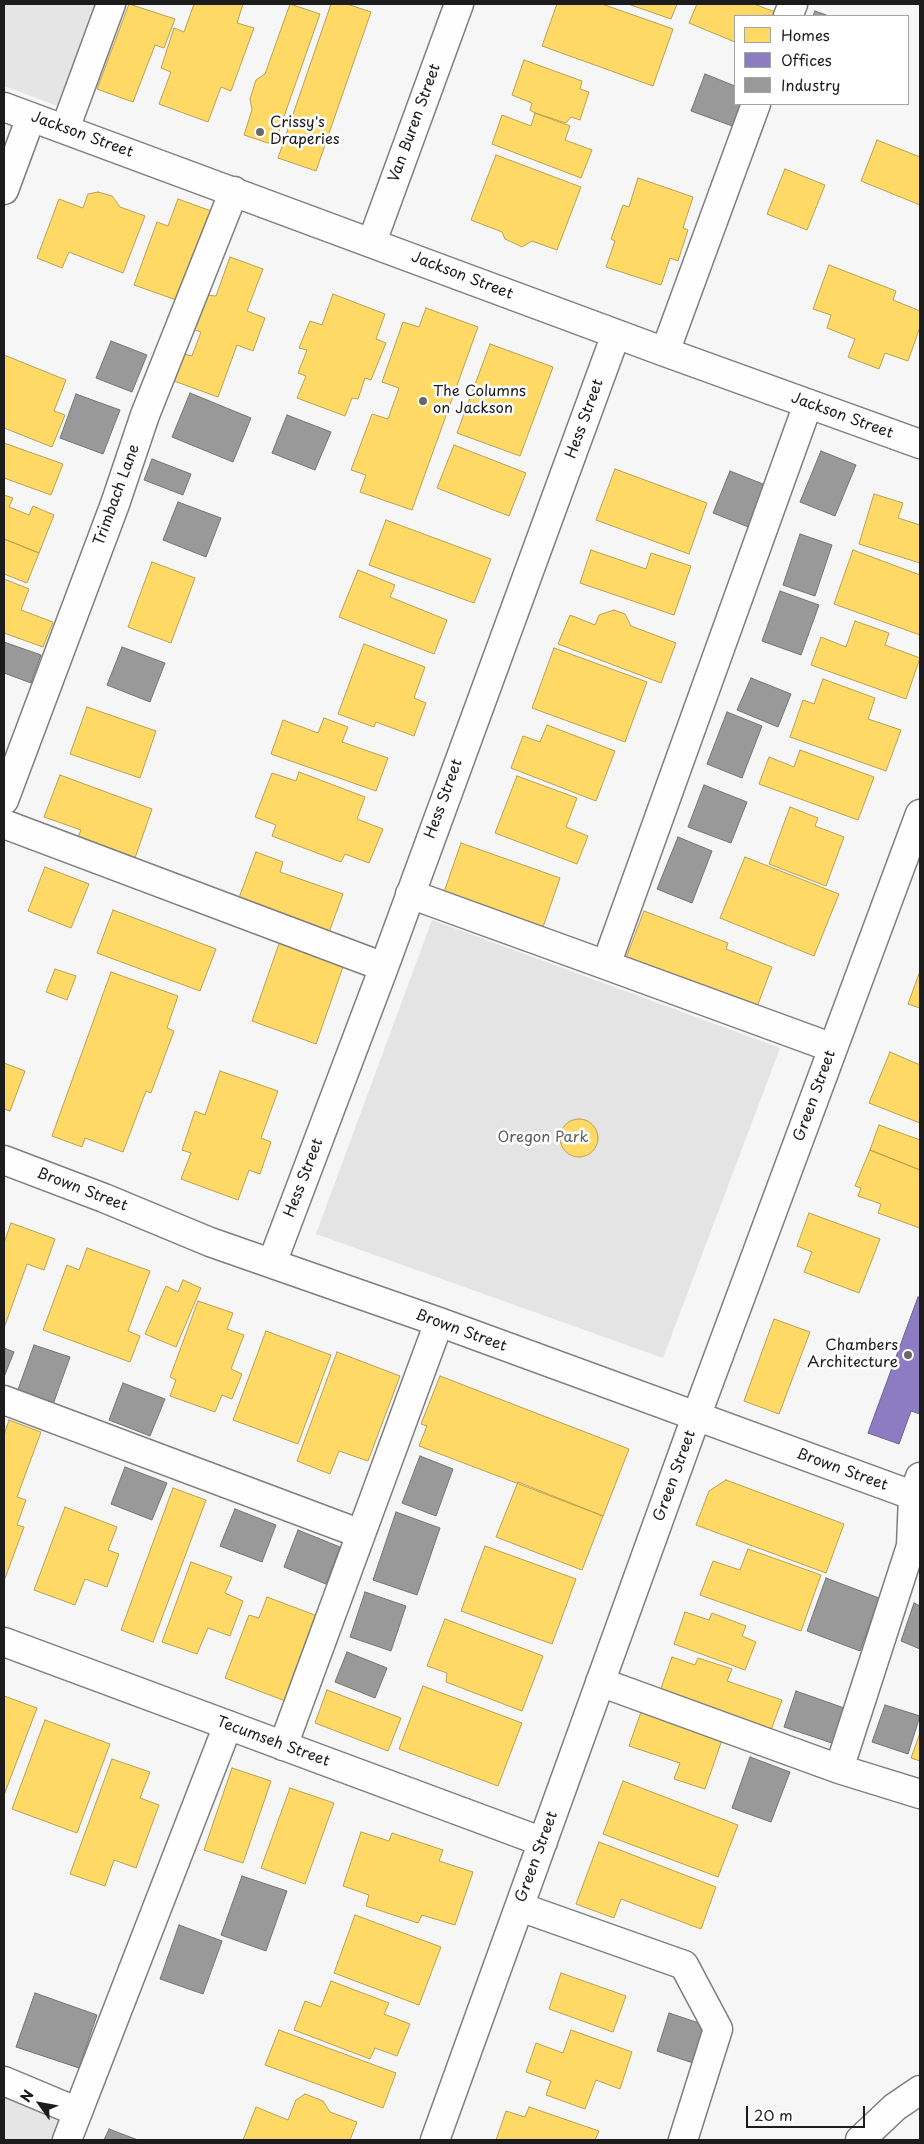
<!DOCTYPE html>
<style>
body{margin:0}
#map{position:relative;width:924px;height:2144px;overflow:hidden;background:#f6f6f6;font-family:"Playpen Sans",sans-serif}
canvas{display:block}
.frame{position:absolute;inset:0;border:5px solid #1c1c1c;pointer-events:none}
.legend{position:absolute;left:734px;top:15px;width:175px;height:90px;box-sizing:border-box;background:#fff;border:1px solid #a4a4a4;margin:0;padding:6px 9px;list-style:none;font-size:15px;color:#1c1c1c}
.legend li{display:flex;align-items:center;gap:10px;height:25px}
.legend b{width:25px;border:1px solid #a4a4a4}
.north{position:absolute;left:15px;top:2079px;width:50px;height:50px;-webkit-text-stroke:4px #fff;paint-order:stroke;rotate:302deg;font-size:14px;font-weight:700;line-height:20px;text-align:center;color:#1c1c1c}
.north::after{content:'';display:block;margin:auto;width:18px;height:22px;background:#1c1c1c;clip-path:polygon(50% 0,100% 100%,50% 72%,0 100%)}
.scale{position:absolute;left:746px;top:2106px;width:119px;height:22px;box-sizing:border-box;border:2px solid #1c1c1c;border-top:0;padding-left:6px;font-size:15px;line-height:18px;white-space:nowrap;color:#1c1c1c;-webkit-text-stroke:4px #fff;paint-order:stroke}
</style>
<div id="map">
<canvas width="924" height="2144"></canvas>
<div class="frame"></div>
<ul class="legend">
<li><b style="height:14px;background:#ffd966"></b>Homes</li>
<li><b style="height:14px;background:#8e7cc3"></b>Offices</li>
<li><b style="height:14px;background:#999"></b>Industry</li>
</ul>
<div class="north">N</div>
<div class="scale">20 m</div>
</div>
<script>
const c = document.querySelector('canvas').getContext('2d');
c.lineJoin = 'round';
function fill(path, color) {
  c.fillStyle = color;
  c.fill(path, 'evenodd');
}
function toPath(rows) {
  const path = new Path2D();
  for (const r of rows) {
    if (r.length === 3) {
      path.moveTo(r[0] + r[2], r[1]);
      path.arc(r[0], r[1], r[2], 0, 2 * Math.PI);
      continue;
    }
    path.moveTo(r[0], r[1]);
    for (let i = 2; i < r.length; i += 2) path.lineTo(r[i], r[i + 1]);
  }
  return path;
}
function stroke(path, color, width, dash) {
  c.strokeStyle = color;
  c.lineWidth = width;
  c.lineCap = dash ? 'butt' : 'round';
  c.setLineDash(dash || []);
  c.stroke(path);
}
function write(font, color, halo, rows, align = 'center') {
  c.font = font + ' "Playpen Sans",sans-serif';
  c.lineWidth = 5;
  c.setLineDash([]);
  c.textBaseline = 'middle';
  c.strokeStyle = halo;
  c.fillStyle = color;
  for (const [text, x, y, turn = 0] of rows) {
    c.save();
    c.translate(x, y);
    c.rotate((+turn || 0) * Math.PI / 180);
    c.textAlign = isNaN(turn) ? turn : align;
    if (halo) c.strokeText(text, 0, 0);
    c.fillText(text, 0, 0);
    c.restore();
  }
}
fill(toPath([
 [4,4,120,4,79,114,4,86],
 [4,2071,88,2107,75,2140,4,2140]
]), '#e5e5e5');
fill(toPath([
 [432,920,780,1048,663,1358,316,1234]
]), '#e4e4e4');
const homes = toPath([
 [129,4,175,19,164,48,155,45,133,102,97,89,129,4],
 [194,4,243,4,237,23,254,28,231,91,221,87,208,122,159,104,171,72,161,68,174,28,184,32,194,4],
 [290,4,320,14,274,145,244,135,252,110,250,99,256,80,265,74,290,4],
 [331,4,347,4,371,12,316,171,278,158,331,4],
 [557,4,602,4,673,29,653,86,542,46,557,4],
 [628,4,677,4,671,19,628,4],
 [697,4,754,4,783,15,735,16,735,42,689,23,697,4],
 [524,60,582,81,580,89,589,92,580,120,571,117,566,123,535,113,530,110,532,103,512,95,524,60],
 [535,113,570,126,565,140,592,150,581,178,492,144,502,115,531,126,535,113],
 [877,140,920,157,920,205,861,181,877,140],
 [496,155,581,187,557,250,532,241,522,247,505,239,502,232,471,220,496,155],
 [785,169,825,185,807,230,767,214,785,169],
 [638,178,693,197,683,228,688,230,678,261,670,258,661,285,606,267,615,241,611,239,623,205,629,207,638,178],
 [98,192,112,196,120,207,145,216,123,273,69,252,62,268,37,258,59,199,83,208,88,194,98,192],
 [178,199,214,212,182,302,134,285,157,222,168,226,178,199],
 [230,257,263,269,247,311,265,318,253,351,237,345,218,397,174,381,184,354,192,356,201,332,192,329,205,295,216,296,230,257],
 [829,265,896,291,893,300,920,311,920,327,908,361,885,353,879,369,848,357,855,339,827,328,831,315,813,309,829,265],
 [333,294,385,314,376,339,386,343,371,380,365,378,358,399,352,398,345,416,297,398,306,376,298,373,307,350,299,348,310,321,322,325,333,294],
 [426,308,478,327,412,510,360,492,366,475,351,470,372,414,388,419,399,388,382,382,403,322,419,327,426,308],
 [490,344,553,367,520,456,457,433,490,344],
 [4,355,66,380,54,411,65,415,52,447,4,428,4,355],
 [4,443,63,464,51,495,4,478,4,443],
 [454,445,526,473,509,516,437,488,454,445],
 [615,469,707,503,689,554,596,520,615,469],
 [874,494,903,503,898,518,920,525,920,563,859,544,874,494],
 [4,495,13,498,9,507,29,515,33,506,54,515,39,553,4,539,4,495],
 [386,520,491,559,474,603,369,565,386,520],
 [4,539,39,553,27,583,4,574,4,539],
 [591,550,646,569,651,553,691,566,674,615,580,583,591,550],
 [853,550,920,575,920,635,834,604,853,550],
 [152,562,195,578,171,643,128,627,152,562],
 [358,570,395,585,390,597,447,620,434,654,339,617,358,570],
 [4,579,29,589,21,610,53,622,43,647,4,633,4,579],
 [614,610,625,614,631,626,676,643,661,683,558,644,570,615,595,625,599,615,614,610],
 [855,621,889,633,885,645,920,658,906,699,811,665,821,637,846,647,855,621],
 [364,644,425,667,414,698,426,703,414,736,376,722,374,727,338,714,364,644],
 [554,648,647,682,625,742,532,708,554,648],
 [823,679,875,698,868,719,901,730,886,771,790,737,803,700,814,704,823,679],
 [87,707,156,731,140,778,70,754,87,707],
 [324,718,348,727,342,742,388,758,376,791,271,754,283,720,318,733,324,718],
 [547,725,615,751,596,801,511,768,523,736,540,742,547,725],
 [800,750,874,777,858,820,759,784,769,757,794,767,800,750],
 [299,772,365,797,357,819,383,829,369,863,345,854,341,862,272,836,276,825,255,817,272,773,296,781,299,772],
 [60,775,152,809,135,858,78,837,81,830,44,817,60,775],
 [517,776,577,798,566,827,588,836,577,864,495,833,517,776],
 [790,807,818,818,815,826,844,837,826,886,769,864,790,807],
 [461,843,560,878,542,930,443,895,461,843],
 [256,852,283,862,280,872,343,894,327,938,236,906,256,852],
 [745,857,839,894,814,956,720,918,745,857],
 [45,867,89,884,71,928,28,911,45,867],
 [113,910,216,949,200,991,97,953,113,910],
 [644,911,728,943,726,949,772,967,755,1012,624,963,644,911],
 [280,941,344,964,316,1044,252,1021,280,941],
 [55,969,76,976,67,1000,46,992,55,969],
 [920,971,920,1008,908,1004,920,971],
 [111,972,178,996,167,1028,174,1031,151,1093,146,1091,123,1152,85,1138,82,1147,52,1136,111,972],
 [890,1052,920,1065,920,1123,869,1103,890,1052],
 [4,1063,25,1071,10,1111,4,1109,4,1063],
 [220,1071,278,1091,261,1138,271,1142,260,1174,249,1170,238,1200,181,1179,191,1153,182,1150,195,1111,205,1115,220,1071],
 [579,1138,19],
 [879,1125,920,1140,920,1170,870,1150,879,1125],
 [870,1150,920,1170,920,1228,878,1213,881,1204,858,1196,861,1188,855,1186,870,1150],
 [809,1213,880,1239,859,1293,804,1272,812,1252,797,1246,809,1213],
 [11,1223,55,1239,44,1270,27,1264,4,1328,4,1243,11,1223],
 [87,1248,150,1271,128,1331,140,1336,130,1362,43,1330,67,1265,79,1270,87,1248],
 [183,1280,201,1288,176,1347,145,1334,166,1286,178,1292,183,1280],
 [198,1301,233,1313,227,1329,244,1335,231,1369,242,1374,232,1399,222,1395,215,1412,170,1396,176,1380,170,1377,198,1301],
 [774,1319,810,1332,779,1414,744,1401,774,1319],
 [266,1331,331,1355,298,1444,233,1420,266,1331],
 [337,1352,400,1376,368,1461,339,1451,330,1474,297,1461,337,1352],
 [440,1376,629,1449,603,1516,419,1446,427,1426,421,1424,440,1376],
 [9,1420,41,1432,17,1497,26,1500,17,1525,24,1527,4,1581,4,1435,9,1420],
 [726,1480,844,1524,826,1573,696,1525,709,1491,726,1480],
 [518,1482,603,1516,582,1570,496,1537,518,1482],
 [173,1488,206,1500,153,1642,121,1630,173,1488],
 [65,1507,117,1527,108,1550,119,1554,107,1587,85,1579,75,1605,34,1590,65,1507],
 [485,1546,576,1579,552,1644,461,1611,485,1546],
 [748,1549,821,1575,801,1631,700,1595,713,1561,740,1570,748,1549],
 [191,1562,232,1577,225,1593,243,1601,230,1636,208,1628,197,1654,162,1642,191,1562],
 [267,1597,320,1617,288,1702,225,1678,249,1615,259,1618,267,1597],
 [685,1612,709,1620,712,1613,746,1626,742,1636,756,1642,745,1670,674,1644,685,1612],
 [445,1619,543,1656,522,1711,446,1682,447,1673,427,1666,445,1619],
 [672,1657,695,1665,698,1658,732,1669,727,1681,782,1700,770,1733,659,1694,672,1657],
 [423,1686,522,1723,498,1786,399,1749,423,1686],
 [327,1690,401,1718,388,1751,315,1723,327,1690],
 [4,1696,37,1708,4,1795,4,1696],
 [642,1709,723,1737,705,1789,674,1779,680,1763,629,1746,642,1709],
 [45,1720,110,1744,77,1833,12,1809,45,1720],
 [920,1733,920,1761,911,1758,920,1733],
 [112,1759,150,1772,140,1798,159,1805,136,1868,114,1860,105,1886,70,1874,112,1759],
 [232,1768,271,1781,243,1863,204,1850,232,1768],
 [623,1781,738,1825,718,1877,603,1834,623,1781],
 [290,1788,334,1803,305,1884,261,1868,290,1788],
 [361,1832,389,1841,392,1833,443,1850,439,1861,473,1872,455,1925,422,1915,418,1923,366,1906,369,1895,343,1886,361,1832],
 [599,1842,716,1887,701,1929,621,1899,614,1918,576,1904,599,1842],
 [355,1915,441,1947,419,2005,334,1973,355,1915],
 [561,1973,626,1996,613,2032,549,2009,561,1973],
 [331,1981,389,2003,384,2014,410,2024,397,2056,375,2048,370,2059,294,2030,305,2001,321,2007,331,1981],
 [279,2030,396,2073,383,2108,265,2065,279,2030],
 [571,2030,632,2052,620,2089,596,2080,585,2109,546,2095,551,2081,526,2072,536,2043,563,2053,571,2030],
 [305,2094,323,2101,330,2112,357,2122,350,2140,243,2140,256,2107,288,2120,296,2100,305,2094],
 [529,2107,599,2131,595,2140,496,2140,506,2111,525,2117,529,2107]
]);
fill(homes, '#ffd966');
stroke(homes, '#bba050', 1);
const offices = toPath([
 [918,1297,920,1298,920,1414,911,1411,899,1444,868,1433,918,1297]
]);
fill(offices, '#8e7cc3');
stroke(offices, '#6c5f91', 1);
const industry = toPath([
 [815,11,829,16,813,16,815,11],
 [705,74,735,86,735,104,743,104,735,127,691,111,705,74],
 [111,341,147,355,132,392,96,378,111,341],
 [190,393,251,418,233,462,172,437,190,393],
 [76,394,120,410,103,454,60,438,76,394],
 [287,415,331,432,315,470,272,453,287,415],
 [821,451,856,465,835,516,800,502,821,451],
 [152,459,191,474,183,495,144,480,152,459],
 [730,471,773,488,756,530,713,513,730,471],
 [178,502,221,518,206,557,163,540,178,502],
 [800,534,832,545,815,596,783,585,800,534],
 [780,591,819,605,801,655,762,641,780,591],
 [4,642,41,655,31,683,4,673,4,642],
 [122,647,165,663,150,702,107,685,122,647],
 [751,678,791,694,778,727,737,710,751,678],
 [727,712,762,726,742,778,707,764,727,712],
 [704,785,747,802,731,843,688,827,704,785],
 [678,837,712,851,692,903,657,889,678,837],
 [34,1345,70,1357,51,1410,15,1398,34,1345],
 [4,1348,14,1352,4,1377,4,1348],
 [123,1383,165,1399,150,1436,109,1420,123,1383],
 [420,1456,453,1469,436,1516,402,1503,420,1456],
 [125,1467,167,1483,152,1520,111,1504,125,1467],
 [235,1509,276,1525,262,1562,220,1546,235,1509],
 [396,1512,440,1528,417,1595,373,1580,396,1512],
 [298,1530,340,1547,326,1584,284,1567,298,1530],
 [826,1578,879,1598,860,1651,807,1631,826,1578],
 [365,1592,406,1606,391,1651,350,1637,365,1592],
 [914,1603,920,1606,920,1649,901,1641,914,1603],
 [347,1652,387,1668,375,1698,335,1682,347,1652],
 [796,1691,847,1709,835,1744,784,1727,796,1691],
 [885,1705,920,1716,908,1754,872,1742,885,1705],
 [750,1757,790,1772,771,1822,732,1808,750,1757],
 [242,1876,287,1891,266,1951,221,1935,242,1876],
 [179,1925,222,1941,203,1994,160,1979,179,1925],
 [35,1993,97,2015,79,2068,16,2047,35,1993],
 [669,2013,711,2027,699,2065,657,2051,669,2013],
 [109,2129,138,2140,104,2140,109,2129]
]);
fill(industry, '#999');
stroke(industry, '#747474', 1);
const minor = toPath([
 [788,16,793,4],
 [4,107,665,352,920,444],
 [65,129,111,4],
 [4,190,31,117],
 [372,242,459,4],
 [665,352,756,104],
 [4,800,115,504,145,415,234,191],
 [4,824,384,967],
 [410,894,606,965,808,404],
 [606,965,833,1048],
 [4,1160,104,1198,210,1242,439,1322,920,1498],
 [272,1263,384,967,616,334],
 [4,1400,361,1534],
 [4,1642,543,1842],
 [600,1682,839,1769,911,1546,913,1496,920,1477],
 [283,1746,439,1322],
 [839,1769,920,1794],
 [520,1907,684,1965,718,2029,683,2140],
 [4,2081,78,2112],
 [67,2140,228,1725],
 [435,2140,696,1417,920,814]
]);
const highway = toPath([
 [860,2140,895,2107,920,2090]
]);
stroke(minor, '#7e7e7e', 31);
stroke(highway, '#7e7e7e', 31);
stroke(minor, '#fefefe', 28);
stroke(highway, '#fefefe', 28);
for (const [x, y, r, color] of [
 [260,132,5,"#686868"],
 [423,401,5,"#686868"],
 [908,1355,5,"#686868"]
]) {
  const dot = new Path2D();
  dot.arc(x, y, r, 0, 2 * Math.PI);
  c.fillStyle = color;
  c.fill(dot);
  stroke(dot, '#fff', 2);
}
write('15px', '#1c1c1c', '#fff', [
 ["Crissy's",270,123],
 ["Draperies",270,140],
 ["The Columns",433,392],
 ["on Jackson",433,409],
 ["Chambers",898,1346,"right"],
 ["Architecture",898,1363,"right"]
], 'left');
write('15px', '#1c1c1c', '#fff', [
 ["Van Buren Street",415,123,-70],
 ["Jackson Street",82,135,20],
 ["Jackson Street",462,276,21],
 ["Jackson Street",842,416,20],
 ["Hess Street",585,419,-70],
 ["Trimbach Lane",117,495,-70],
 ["Hess Street",444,799,-70],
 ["Green Street",815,1096,-70],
 ["Hess Street",304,1178,-69],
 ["Brown Street",82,1190,21],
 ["Brown Street",461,1331,20],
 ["Brown Street",842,1470,20],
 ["Green Street",675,1476,-70],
 ["Tecumseh Street",273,1742,20],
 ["Green Street",537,1857,-70]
]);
write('15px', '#5d5d5d', '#fff', [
 ["Oregon Park",543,1138]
]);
</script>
